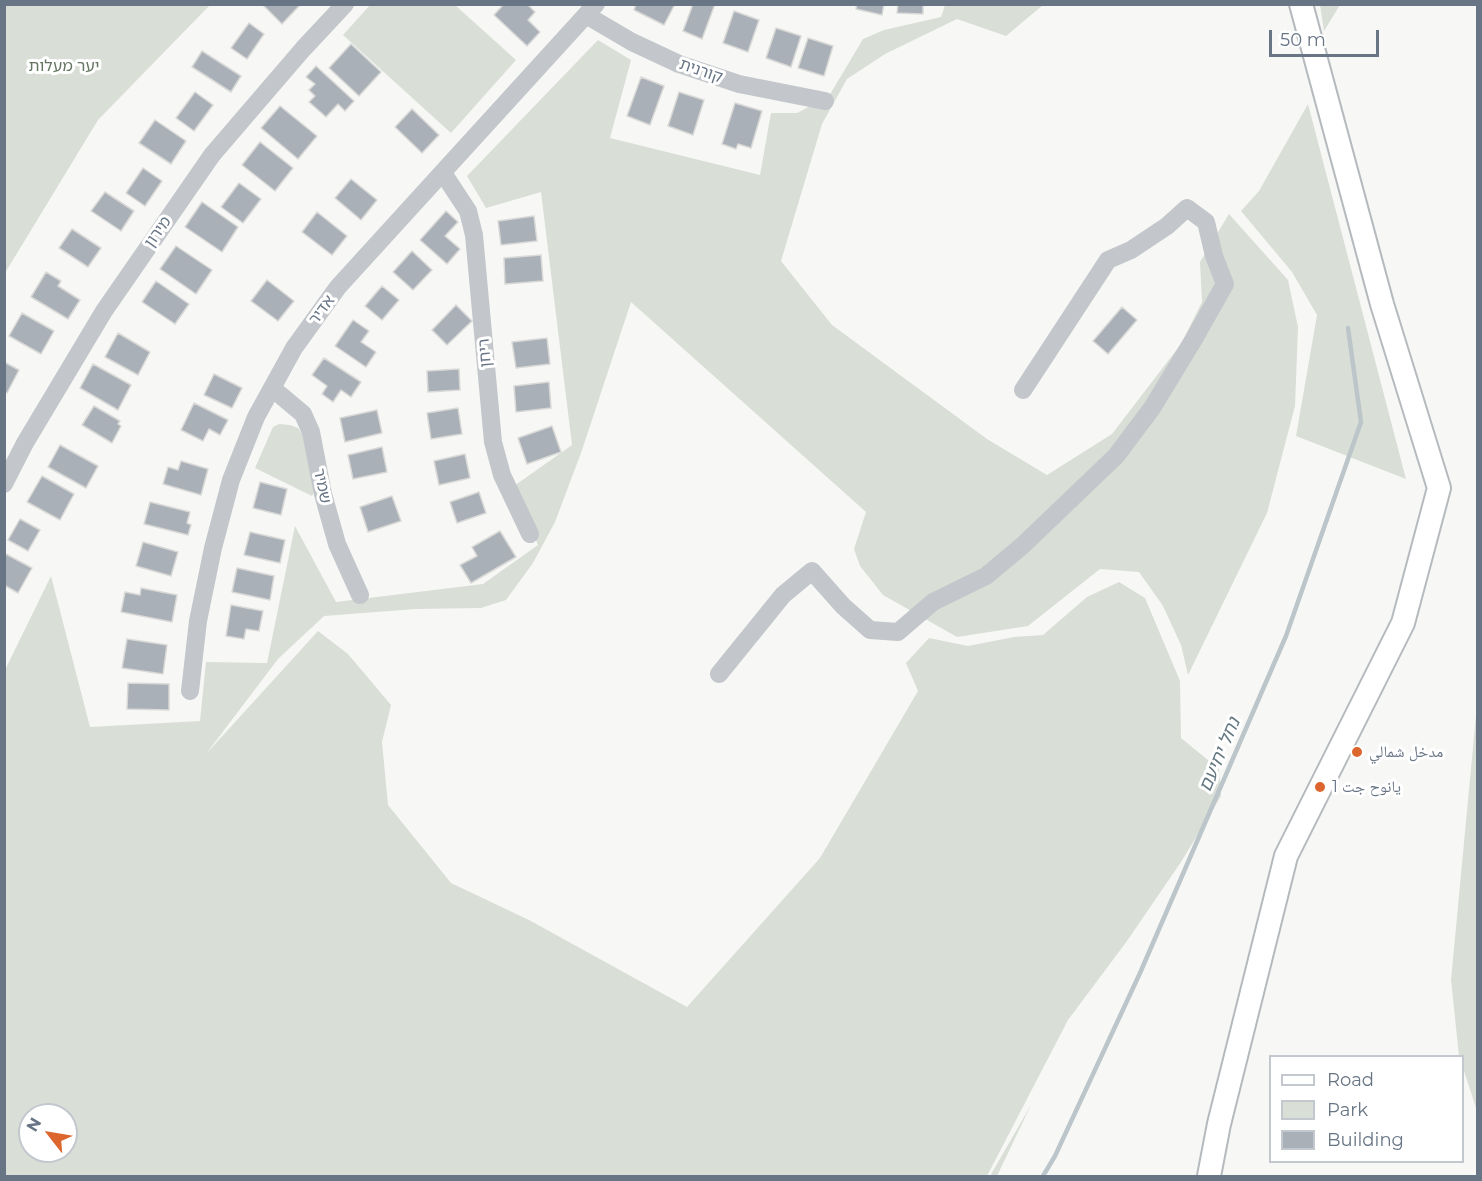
<!DOCTYPE html>
<meta charset="utf-8">
<style>
body{margin:0}
#map{position:relative;width:1482px;height:1181px;overflow:hidden;background:#f7f8f5;font-family:Montserrat,sans-serif}
canvas{display:block}
.frame{position:absolute;inset:0;border:6px solid #687585;pointer-events:none}
.legend{position:absolute;left:1269px;top:1055px;width:195px;height:108px;box-sizing:border-box;background:#fff;border:2px solid #c3c8ce;margin:0;padding:8px 10px;list-style:none;font-size:18px;color:#687585}
.legend li{display:flex;align-items:center;gap:12px;height:30px}
.legend b{width:30px;border:2px solid #c3c8ce}
.north{position:absolute;left:18px;top:1103px;width:60px;height:60px;box-sizing:border-box;background:#fff;border:2px solid #c3c8ce;border-radius:50%;rotate:301deg;font-size:16px;font-weight:700;line-height:24px;text-align:center;color:#687585}
.north::after{content:'';display:block;margin:auto;width:21px;height:27px;background:#dd662f;clip-path:polygon(50% 0,100% 100%,50% 72%,0 100%)}
.scale{position:absolute;left:1269px;top:30px;width:110px;height:27px;box-sizing:border-box;border:3px solid #687585;border-top:0;padding-left:8px;font-size:18px;line-height:21px;white-space:nowrap;color:#687585;-webkit-text-stroke:4px #fff;paint-order:stroke}
</style>
<div id="map">
<canvas width="1482" height="1181"></canvas>
<div class="frame"></div>
<ul class="legend">
<li><b style="height:8px;background:#fff"></b>Road</li>
<li><b style="height:16px;background:#d9ded6"></b>Park</li>
<li><b style="height:16px;background:#aab0b7"></b>Building</li>
</ul>
<div class="north">N</div>
<div class="scale">50 m</div>
</div>
<script>
const c = document.querySelector('canvas').getContext('2d');
c.lineJoin = 'round';
function fill(path, color) {
  c.fillStyle = color;
  c.fill(path, 'evenodd');
}
function toPath(rows) {
  const path = new Path2D();
  for (const r of rows) {
    path.moveTo(r[0], r[1]);
    for (let i = 2; i < r.length; i += 2) path.lineTo(r[i], r[i + 1]);
  }
  return path;
}
function stroke(path, color, width, dash) {
  c.strokeStyle = color;
  c.lineWidth = width;
  c.lineCap = dash ? 'butt' : 'round';
  c.setLineDash(dash || []);
  c.stroke(path);
}
function write(font, color, halo, rows, align = 'center') {
  c.font = font + ' Montserrat,"Noto Naskh Arabic","Noto Sans Hebrew",sans-serif';
  c.lineWidth = 6;
  c.setLineDash([]);
  c.textBaseline = 'middle';
  c.strokeStyle = halo;
  c.fillStyle = color;
  for (const [text, x, y, turn = 0] of rows) {
    c.save();
    c.translate(x, y);
    c.rotate((+turn || 0) * Math.PI / 180);
    c.textAlign = isNaN(turn) ? turn : align;
    if (halo) c.strokeText(text, 0, 0);
    c.fillText(text, 0, 0);
    c.restore();
  }
}
fill(toPath([
 [5,4,210,5,98,120,5,273],
 [370,5,455,5,516,60,451,133,343,35],
 [945,5,1043,5,1006,36,957,19,885,54,847,79,822,124,781,261,832,325,987,439,1047,475,1112,434,1181,344,1202,302,1200,262,1229,214,1288,280,1298,327,1295,406,1267,513,1188,675,1181,645,1163,606,1139,572,1100,569,1028,626,957,637,883,595,860,566,854,549,866,512,631,302,581,453,555,522,533,563,506,600,481,608,416,609,324,616,278,659,206,754,318,631,348,654,391,705,382,742,388,805,451,883,529,920,687,1007,820,858,918,691,906,663,929,638,968,646,1014,637,1043,635,1087,597,1119,582,1145,598,1180,681,1181,738,1219,769,1221,796,1181,862,1127,941,1068,1020,987,1176,5,1176,4,672,51,576,90,727,200,721,206,662,267,663,295,526,336,602,483,584,538,545,514,486,572,445,541,192,486,208,467,176,598,40,631,60,610,138,760,175,771,113,797,113,829,96,863,39,884,30,941,17],
 [30,1115,66,1115,66,1151,30,1151],
 [1320,5,1340,5,1324,31],
 [1308,104,1406,479,1296,436,1317,315,1292,272,1241,211,1259,191],
 [279,424,290,425,298,428,303,435,315,491,312,496,255,468,273,427],
 [1477,705,1478,1111,1477,1111,1463,1068,1462,1056,1459,1056,1451,980],
 [1031,1105,997,1176,990,1176]
]), '#d9ded6');
stroke(toPath([
 [1043,1176,1055,1156,1140,973,1286,636,1361,422,1348,328]
]), '#bbc5ca', 4.5);
const building = toPath([
 [262,4,299,4,300,5,282,24,262,4],
 [504,4,527,4,535,12,528,20,540,32,527,46,494,15,504,4],
 [636,4,675,4,664,25,634,10,636,4],
 [693,4,715,4,702,39,683,31,693,4],
 [857,4,884,4,882,15,856,9,857,4],
 [898,4,923,4,923,14,897,13,898,4],
 [734,11,759,20,748,52,723,43,734,11],
 [249,23,264,34,247,59,231,48,249,23],
 [776,28,801,36,791,67,766,58,776,28],
 [808,38,833,46,824,76,798,68,808,38],
 [351,44,381,72,359,96,329,68,351,44],
 [202,51,241,76,231,92,192,67,202,51],
 [316,66,354,101,345,111,338,104,326,117,309,102,315,96,309,90,315,84,306,77,316,66],
 [641,77,664,86,650,125,627,116,641,77],
 [195,92,213,105,194,131,176,118,195,92],
 [679,92,704,100,693,135,668,126,679,92],
 [735,103,762,111,751,148,738,144,736,149,722,144,735,103],
 [280,106,317,136,298,159,261,128,280,106],
 [412,109,439,135,422,153,395,127,412,109],
 [155,120,186,141,171,164,139,143,155,120],
 [260,142,293,168,275,191,242,165,260,142],
 [143,168,162,181,145,206,126,193,143,168],
 [351,179,377,200,361,220,335,198,351,179],
 [239,183,261,199,243,223,221,207,239,183],
 [105,192,134,211,121,231,91,211,105,192],
 [202,202,238,227,222,252,185,227,202,202],
 [446,211,458,222,445,236,460,249,447,264,420,240,446,211],
 [317,212,347,236,332,255,302,232,317,212],
 [534,216,537,241,501,245,498,221,534,216],
 [72,229,101,248,88,267,59,248,72,229],
 [176,246,212,270,196,294,160,269,176,246],
 [412,251,432,270,413,290,393,272,412,251],
 [541,255,543,281,505,284,504,258,541,255],
 [46,272,61,281,58,286,80,300,68,319,31,297,46,272],
 [267,280,294,301,278,321,251,301,267,280],
 [156,281,189,304,175,324,142,302,156,281],
 [382,286,399,300,382,320,365,306,382,286],
 [456,305,472,321,447,345,432,330,456,305],
 [1122,307,1137,320,1108,354,1093,341,1122,307],
 [22,313,54,331,41,354,9,336,22,313],
 [353,320,369,331,361,342,376,352,366,367,335,346,353,320],
 [118,333,150,352,138,375,105,357,118,333],
 [547,338,550,364,516,368,512,342,547,338],
 [324,358,361,382,351,397,341,390,333,402,322,394,327,386,312,375,324,358],
 [4,362,19,370,7,393,4,392,4,362],
 [93,364,131,385,118,410,80,388,93,364],
 [459,369,460,390,428,392,427,371,459,369],
 [214,374,242,388,232,408,204,395,214,374],
 [549,382,551,408,516,412,514,386,549,382],
 [194,403,228,420,220,435,209,429,203,441,181,430,194,403],
 [94,406,120,421,118,424,121,426,112,443,82,425,94,406],
 [458,408,462,434,431,439,427,413,458,408],
 [377,410,382,433,345,442,340,418,377,410],
 [552,426,561,452,527,464,518,438,552,426],
 [60,445,98,466,86,488,48,467,60,445],
 [382,447,387,472,353,479,348,455,382,447],
 [465,454,470,478,439,485,434,461,465,454],
 [181,461,208,469,201,495,163,484,168,467,178,470,181,461],
 [42,476,74,494,60,520,27,502,42,476],
 [260,482,287,489,281,515,253,508,260,482],
 [479,492,486,513,457,523,450,502,479,492],
 [392,496,401,521,368,532,360,507,392,496],
 [150,502,190,512,187,523,191,525,188,535,144,524,150,502],
 [20,519,40,530,28,551,8,540,20,519],
 [500,531,516,557,471,583,460,565,477,556,472,547,500,531],
 [250,532,285,540,280,563,244,555,250,532],
 [143,542,178,552,171,576,136,566,143,542],
 [4,553,32,568,18,593,4,585,4,553],
 [237,568,274,576,270,600,232,592,237,568],
 [141,588,177,595,172,622,121,612,125,592,140,595,141,588],
 [231,605,263,611,259,631,246,629,244,639,226,636,231,605],
 [127,639,167,645,163,674,122,668,127,639],
 [128,683,169,684,169,710,127,709,128,683]
]);
fill(building, '#aab0b7');
stroke(building, '#d9d9d7', 1.5);
const major = toPath([
 [1209,1176,1219,1124,1286,856,1403,623,1439,488,1382,304,1301,4]
]);
stroke(major, '#b6babe', 26);
stroke(toPath([
 [586,15,632,42,679,64,739,84,825,101],
 [443,173,468,211,474,235,493,442,502,475,530,534],
 [272,388,303,414,311,432,323,494,337,544,360,595],
 [4,484,25,443,104,311,212,155,303,49,345,4],
 [719,674,783,595,812,571,843,606,870,630,898,632,933,602,986,576,1022,546,1116,456,1152,408,1194,339,1225,284,1214,256,1206,222,1187,208,1167,226,1131,250,1108,260,1023,390],
 [190,691,198,621,213,548,231,480,256,417,294,348,338,287,596,4]
]), '#c3c6ca', 18);
stroke(major, '#fff', 22);
for (const [x, y, r, color] of [
 [1357,752,6,"#dd662f"],
 [1320,787,6,"#dd662f"]
]) {
  const dot = new Path2D();
  dot.arc(x, y, r, 0, 2 * Math.PI);
  c.fillStyle = color;
  c.fill(dot);
  stroke(dot, '#fff', 2);
}
write('16px', '#657762', '#fff', [
 ["יער מעלות",64,66]
]);
write('16px', '#687585', '#fff', [
 ["קורנית",701,71,19],
 ["מירון",158,232,-55],
 ["אדיר",322,310,-54],
 ["ריחן",485,353,-95],
 ["שמיר",322,486,78]
]);
write('16px', '#687585', '#fff', [
 ["مدخل شمالي",1369,752],
 ["يانوح جت 1",1332,787]
], 'left');
write('italic 18px', '#637780', '#fff', [
 ["נחל יחיעם",1220,755,-67]
]);
</script>
